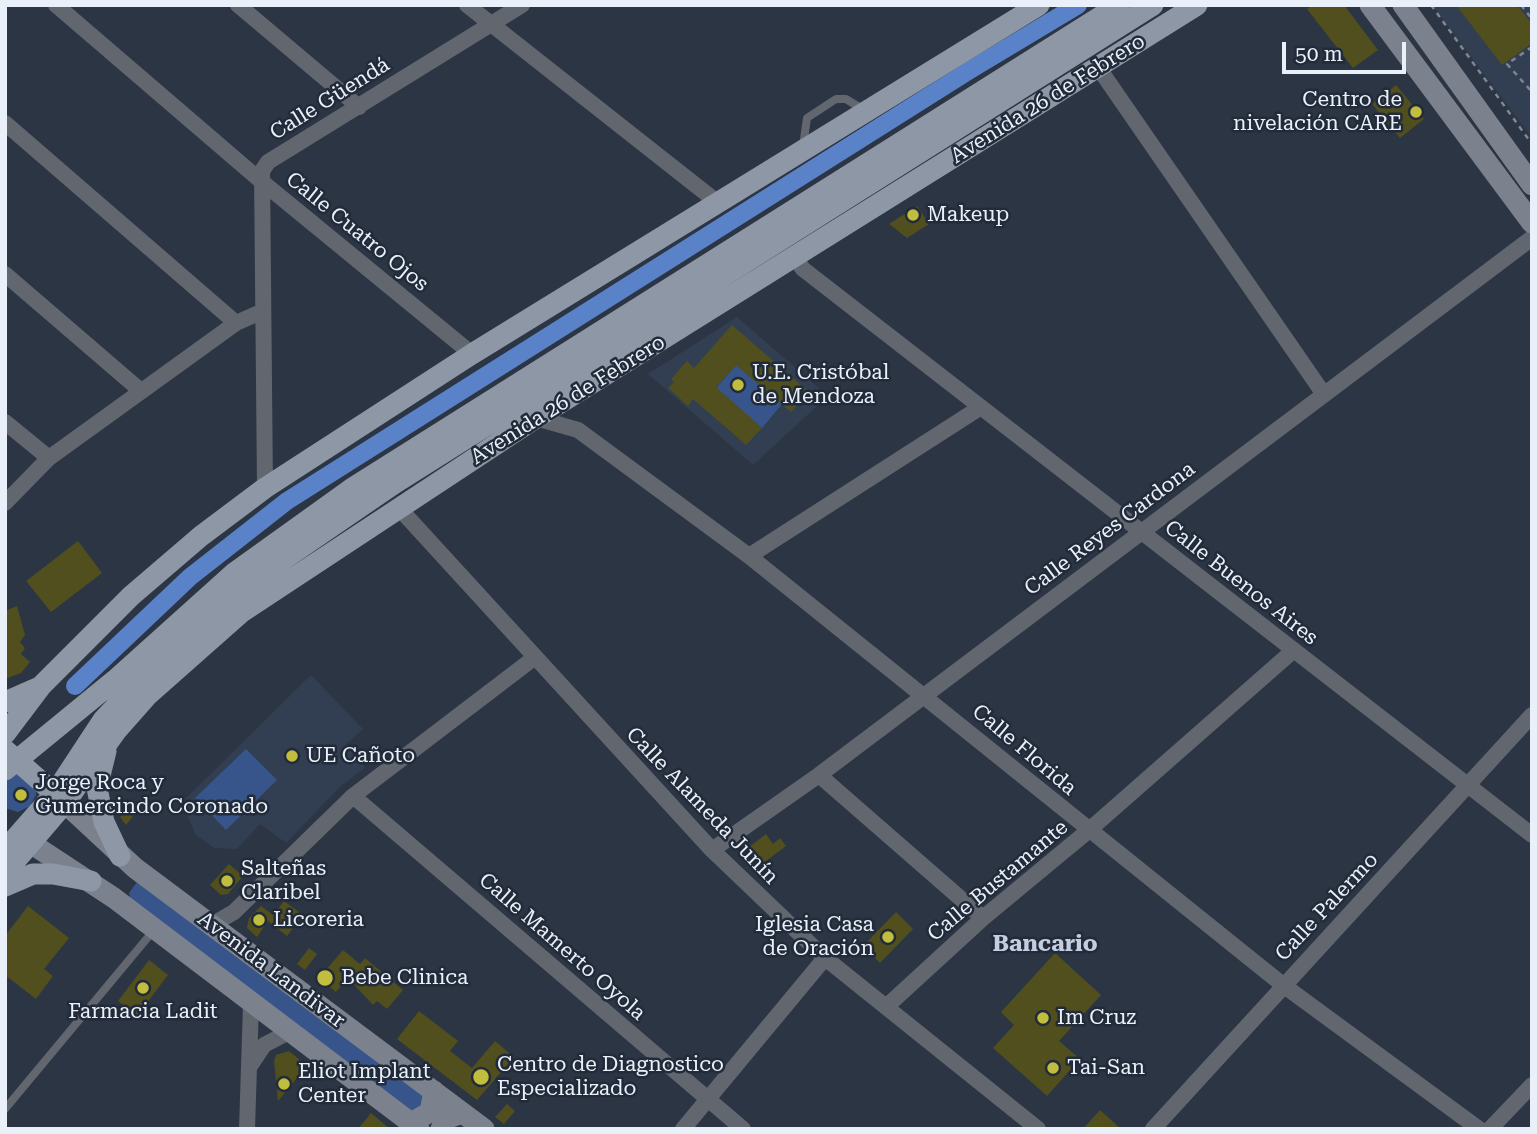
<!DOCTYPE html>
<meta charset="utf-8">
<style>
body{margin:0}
#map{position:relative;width:1537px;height:1134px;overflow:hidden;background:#2c3544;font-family:"Roboto Serif",serif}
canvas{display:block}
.frame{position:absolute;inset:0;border:7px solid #eaf0f9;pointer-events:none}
.scale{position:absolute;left:1282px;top:42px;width:124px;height:32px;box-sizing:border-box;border:4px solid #eaf0f9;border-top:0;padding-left:9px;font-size:21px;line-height:24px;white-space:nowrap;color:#eaf0f9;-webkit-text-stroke:5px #222b39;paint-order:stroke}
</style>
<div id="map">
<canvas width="1537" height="1134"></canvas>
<div class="frame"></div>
<div class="scale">50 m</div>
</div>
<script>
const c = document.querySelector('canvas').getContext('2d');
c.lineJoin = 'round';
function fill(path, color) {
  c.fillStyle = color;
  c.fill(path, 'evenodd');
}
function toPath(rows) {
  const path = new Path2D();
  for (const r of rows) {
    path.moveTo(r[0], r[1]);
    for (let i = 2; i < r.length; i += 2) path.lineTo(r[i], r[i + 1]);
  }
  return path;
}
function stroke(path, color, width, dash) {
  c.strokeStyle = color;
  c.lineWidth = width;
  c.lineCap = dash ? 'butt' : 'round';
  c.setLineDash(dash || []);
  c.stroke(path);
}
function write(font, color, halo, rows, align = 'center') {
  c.font = font + ' "Roboto Serif",serif';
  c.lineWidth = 5;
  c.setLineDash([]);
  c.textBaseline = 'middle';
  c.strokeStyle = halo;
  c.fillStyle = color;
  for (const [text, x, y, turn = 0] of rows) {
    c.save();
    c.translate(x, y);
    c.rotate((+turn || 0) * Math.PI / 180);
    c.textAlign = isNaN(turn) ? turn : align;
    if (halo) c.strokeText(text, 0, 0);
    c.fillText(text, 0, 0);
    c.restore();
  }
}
fill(toPath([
 [1432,5,1532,5,1532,138],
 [737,317,828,396,753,465,648,374],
 [311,675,363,729,346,744,365,768,341,786,286,843,260,824,237,849,214,848,196,835,181,803]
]), '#323e52');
fill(toPath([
 [736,365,782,404,762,428,716,388],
 [246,749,277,780,226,830,195,798],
 [17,772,36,788,36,795,30,806,18,812,5,808,5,775],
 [137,882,421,1089,427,1106,411,1114,131,901,129,893]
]), '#37558a');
stroke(toPath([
 [75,686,190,577,287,501,970,70,1078,5]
]), '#5a82c9', 18);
fill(toPath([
 [1312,5,1344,5,1378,50,1353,68,1307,9],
 [1456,5,1517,5,1532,24,1532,43,1502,65],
 [1396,85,1424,119,1400,138,1372,104],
 [917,206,929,224,907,238,889,224],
 [732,325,809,392,791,412,736,365,716,387,762,428,746,445,693,399,688,406,668,388,674,382,671,379,687,361,694,368],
 [78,541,102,573,51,612,26,581],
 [17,606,25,635,20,642,25,648,21,654,30,662,21,673,5,679,5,611],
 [131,804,138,810,126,825,120,817],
 [766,834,773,844,780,838,786,846,762,864,749,847],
 [229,864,243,876,228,894,221,895,210,885],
 [284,901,303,915,287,936,268,921,257,937,247,928,249,918,261,906,273,915],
 [28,906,69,938,44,969,53,976,36,999,5,975,5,936],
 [896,912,913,929,880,963,863,946],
 [309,948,317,954,305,970,297,964],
 [343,950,360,964,365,958,403,990,387,1009,377,1001,373,1005,348,978,336,992,319,978],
 [1055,953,1101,995,1059,1041,1080,1059,1047,1096,993,1048,1014,1025,1001,1012],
 [149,960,168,975,137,1016,118,1001],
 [419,1011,458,1041,450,1051,472,1068,495,1041,514,1057,477,1100,397,1039],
 [289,1051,307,1066,278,1101,274,1061,276,1055],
 [507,1104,515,1111,504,1124,495,1117],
 [1100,1110,1121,1129,1083,1129],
 [371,1113,390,1129,358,1129]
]), '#514f1d');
stroke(toPath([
 [1431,5,1532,144],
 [1521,5,1532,19],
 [1532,47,1507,64,1532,92]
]), '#7f8793', 2.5, [5, 5]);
stroke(toPath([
 [803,146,807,118,836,99,846,99,864,110],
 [5,1109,154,930]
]), '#62666e', 8);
stroke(toPath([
 [56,5,261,181,472,354],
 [238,5,359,107],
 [467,5,717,202],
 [1098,67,1323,393],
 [5,123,236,323],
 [795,258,803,269,1532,835],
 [5,274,141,391],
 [536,418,578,430,749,556,1283,985,1479,1129],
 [5,422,49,458],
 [265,488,262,171,268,162,522,5],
 [5,503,49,458,236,323,261,312],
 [399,508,712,850,825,958,1038,1129],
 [749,556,981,407],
 [819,775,983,918],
 [353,796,743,1129],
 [712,850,819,775,1532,238],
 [210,926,234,912,353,796,534,658],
 [887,1006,983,918,1088,831,1294,650],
 [250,1066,264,1045,289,1032],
 [247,1129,251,1004],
 [683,1129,825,958],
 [1153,1129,1532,715],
 [1490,1129,1532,1085]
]), '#62666e', 16);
stroke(toPath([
 [1370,5,1532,223],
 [1403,5,1532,185],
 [65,803,135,868,484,1129],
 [32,844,114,898,419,1129],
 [411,1123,430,1112,434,1091],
 [441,1129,448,1118,462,1113]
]), '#7b828e', 21);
stroke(toPath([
 [5,702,37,688],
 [5,734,42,685,131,596,201,536,265,488,472,354,1039,5],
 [5,750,63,801],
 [106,751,97,788,104,822,120,856],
 [5,770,115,680,234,573,351,489,1119,5],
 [5,850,55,793,103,720,175,644,227,598,395,483,1153,5],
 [5,873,65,803,117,730,147,696,242,612,536,418,1197,5],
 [5,886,33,874,53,874,91,881]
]), '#8d97a6', 21);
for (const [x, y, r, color] of [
 [1416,112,7,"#c1bd3f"],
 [913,215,7,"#c1bd3f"],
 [738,385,7,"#c1bd3f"],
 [292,756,7,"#c1bd3f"],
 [21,795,7,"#c1bd3f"],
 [227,881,7,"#c1bd3f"],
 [259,920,7,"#c1bd3f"],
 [888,937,7,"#c1bd3f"],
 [325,978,9,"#c1bd3f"],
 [143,988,7,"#c1bd3f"],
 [1043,1018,7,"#c1bd3f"],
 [1053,1068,7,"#c1bd3f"],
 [481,1077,9,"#c1bd3f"],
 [284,1084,7,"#c1bd3f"]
]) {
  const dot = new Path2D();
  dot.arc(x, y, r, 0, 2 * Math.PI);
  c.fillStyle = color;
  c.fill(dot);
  stroke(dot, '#222b39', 2.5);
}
write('21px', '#eaf0f9', '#222b39', [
 ["Calle Güendá",330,99,-32],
 ["Avenida 26 de Febrero",1048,99,-32],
 ["Calle Cuatro Ojos",357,232,39],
 ["Avenida 26 de Febrero",568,400,-32],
 ["Calle Reyes Cardona",1110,529,-37],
 ["Calle Buenos Aires",1241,583,38],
 ["Calle Florida",1024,750,40],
 ["Calle Alameda Junín",702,806,46],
 ["Calle Bustamante",998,881,-40],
 ["Calle Palermo",1327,907,-47],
 ["Calle Mamerto Oyola",562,947,41],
 ["Avenida Landivar",271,970,37]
]);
write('21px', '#eaf0f9', '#222b39', [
 ["Centro de",1402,100,"right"],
 ["nivelación CARE",1402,124,"right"],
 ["Makeup",927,215],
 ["U.E. Cristóbal",752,373],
 ["de Mendoza",752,397],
 ["UE Cañoto",306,756],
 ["Jorge Roca y",35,783],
 ["Gumercindo Coronado",35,807],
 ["Salteñas",241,869],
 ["Claribel",241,893],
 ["Licoreria",273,920],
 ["Iglesia Casa",874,925,"right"],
 ["de Oración",874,949,"right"],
 ["Bebe Clinica",341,978],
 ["Farmacia Ladit",143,1012,"center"],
 ["Im Cruz",1057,1018],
 ["Centro de Diagnostico",497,1065],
 ["Especializado",497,1089],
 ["Tai-San",1067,1068],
 ["Eliot Implant",298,1072],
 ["Center",298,1096]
], 'left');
write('bold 23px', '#c3cee1', '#222b39', [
 ["Bancario",1045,944]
]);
</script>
